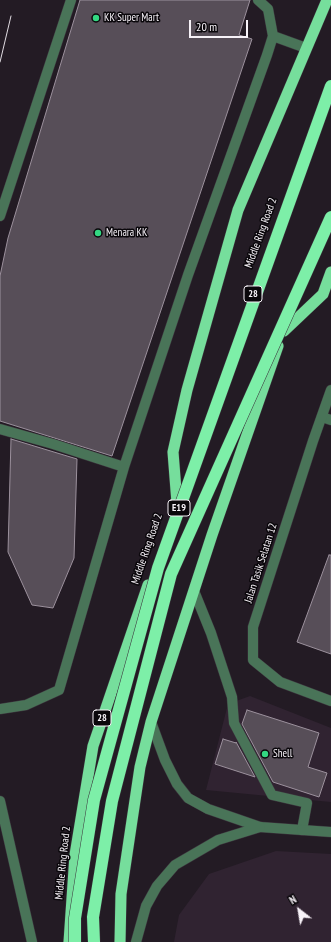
<!DOCTYPE html>
<style>
body{margin:0}
#map{position:relative;width:331px;height:942px;overflow:hidden;background:#231b24;font-family:"PT Sans Narrow",sans-serif}
canvas{display:block}
.north{position:absolute;left:279px;top:890px;width:40px;height:40px;-webkit-text-stroke:3px #0a070b;paint-order:stroke;rotate:329deg;font-size:11px;font-weight:700;line-height:16px;text-align:center;color:#f7f2f8}
.north::after{content:'';display:block;margin:auto;width:14px;height:18px;background:#f7f2f8;clip-path:polygon(50% 0,100% 100%,50% 72%,0 100%)}
.scale{position:absolute;left:189px;top:20px;width:59px;height:18px;box-sizing:border-box;border:2px solid #f7f2f8;border-top:0;padding-left:5px;font-size:12px;line-height:14px;white-space:nowrap;color:#f7f2f8;-webkit-text-stroke:3px #0a070b;paint-order:stroke}
</style>
<div id="map">
<canvas width="331" height="942"></canvas>
<div class="north">N</div>
<div class="scale">20 m</div>
</div>
<script>
const c = document.querySelector('canvas').getContext('2d');
c.lineJoin = 'round';
function fill(path, color) {
  c.fillStyle = color;
  c.fill(path, 'evenodd');
}
function toPath(rows) {
  const path = new Path2D();
  for (const r of rows) {
    path.moveTo(r[0], r[1]);
    for (let i = 2; i < r.length; i += 2) path.lineTo(r[i], r[i + 1]);
  }
  return path;
}
function stroke(path, color, width, dash) {
  c.strokeStyle = color;
  c.lineWidth = width;
  c.lineCap = dash ? 'butt' : 'round';
  c.setLineDash(dash || []);
  c.stroke(path);
}
function write(font, color, halo, rows, align = 'center') {
  c.font = font + ' "PT Sans Narrow",sans-serif';
  c.lineWidth = 3;
  c.setLineDash([]);
  c.textBaseline = 'middle';
  c.strokeStyle = halo;
  c.fillStyle = color;
  for (const [text, x, y, turn = 0] of rows) {
    c.save();
    c.translate(x, y);
    c.rotate((+turn || 0) * Math.PI / 180);
    c.textAlign = isNaN(turn) ? turn : align;
    if (halo) c.strokeText(text, 0, 0);
    c.fillText(text, 0, 0);
    c.restore();
  }
}
fill(toPath([
 [250,696,331,728,331,802,206,790,228,704],
 [276,851,331,854,331,942,174,942,179,915,209,874]
]), '#302331');
const building = toPath([
 [80,0,250,0,239,35,252,39,112,456,0,421,0,276,8,238,80,0],
 [11,439,77,459,74,558,53,608,32,605,8,552,11,439],
 [329,555,331,555,331,654,297,642,329,555],
 [247,710,319,733,308,767,327,773,319,797,273,782,242,724,247,710],
 [223,739,236,743,236,742,255,777,215,764,223,739]
]);
fill(building, '#574e58');
stroke(building, '#9c919d', 1);
const service = toPath([
 [273,36,306,48],
 [0,216,71,0],
 [322,417,331,420],
 [0,429,53,444,124,467],
 [194,591,211,633,232,697,234,723,272,795,307,803,302,830],
 [0,709,26,705,59,690,124,467,188,275,267,55,273,36,268,9,258,0],
 [0,801,32,942]
]);
const minor = toPath([
 [331,390,313,441,253,627,253,660,280,682,331,701],
 [260,827,302,830]
]);
const tertiary = toPath([
 [151,722,165,760,177,784,188,798,208,809,260,827],
 [302,830,331,832],
 [136,942,146,906,157,886,175,865,218,840,260,827]
]);
const trunk = toPath([
 [284,331,323,294,331,272],
 [177,503,173,452,187,390,238,210,327,0],
 [69,942,75,855,93,746,148,585],
 [120,942,121,894,140,767,151,722,212,535,278,346]
]);
stroke(service, '#3c353d', 11);
stroke(minor, '#3c353d', 11);
stroke(tertiary, '#3c353d', 11);
stroke(trunk, '#3c353d', 12);
stroke(service, '#497458', 10);
stroke(minor, '#497458', 10);
stroke(tertiary, '#497458', 10);
stroke(trunk, '#76de9c', 11);
stroke(toPath([
 [0,62,11,16]
]), '#e0dbe1', 1);
const motorwayBridge = toPath([
 [75,942,75,918,94,800,158,568,331,86],
 [94,942,93,917,112,801,171,574,331,217]
]);
stroke(motorwayBridge, '#3c353d', 13, []);
stroke(motorwayBridge, '#7defa8', 12);
for (const [x, y, r, color] of [
 [96,18,4,"#33d882"],
 [98,233,4,"#33d882"],
 [265,754,4,"#33d882"]
]) {
  const dot = new Path2D();
  dot.arc(x, y, r, 0, 2 * Math.PI);
  c.fillStyle = color;
  c.fill(dot);
  stroke(dot, '#0a070b', 1.5);
}
for (const [x, y, w] of [
 [253,294,18],
 [179,508,22],
 [102,718,18]
]) {
  const box = new Path2D();
  box.roundRect(x - w / 2, y - 8, w, 16, 3);
  c.fillStyle = '#0a070b';
  c.fill(box);
  stroke(box, '#f7f2f8', 1);
}
write('bold 10px', '#f7f2f8', null, [
 ["28",253,294],
 ["E19",179,508],
 ["28",102,718]
]);
write('11px', '#f7f2f8', '#0a070b', [
 ["KK Super Mart",104,18],
 ["Menara KK",106,233],
 ["Shell",273,754]
], 'left');
write('11px', '#f7f2f8', '#0a070b', [
 ["Middle Ring Road 2",261,233,-70],
 ["Middle Ring Road 2",147,549,-71],
 ["Jalan Tasik Selatan 12",261,563,-72],
 ["Middle Ring Road 2",63,863,-84]
]);
</script>
